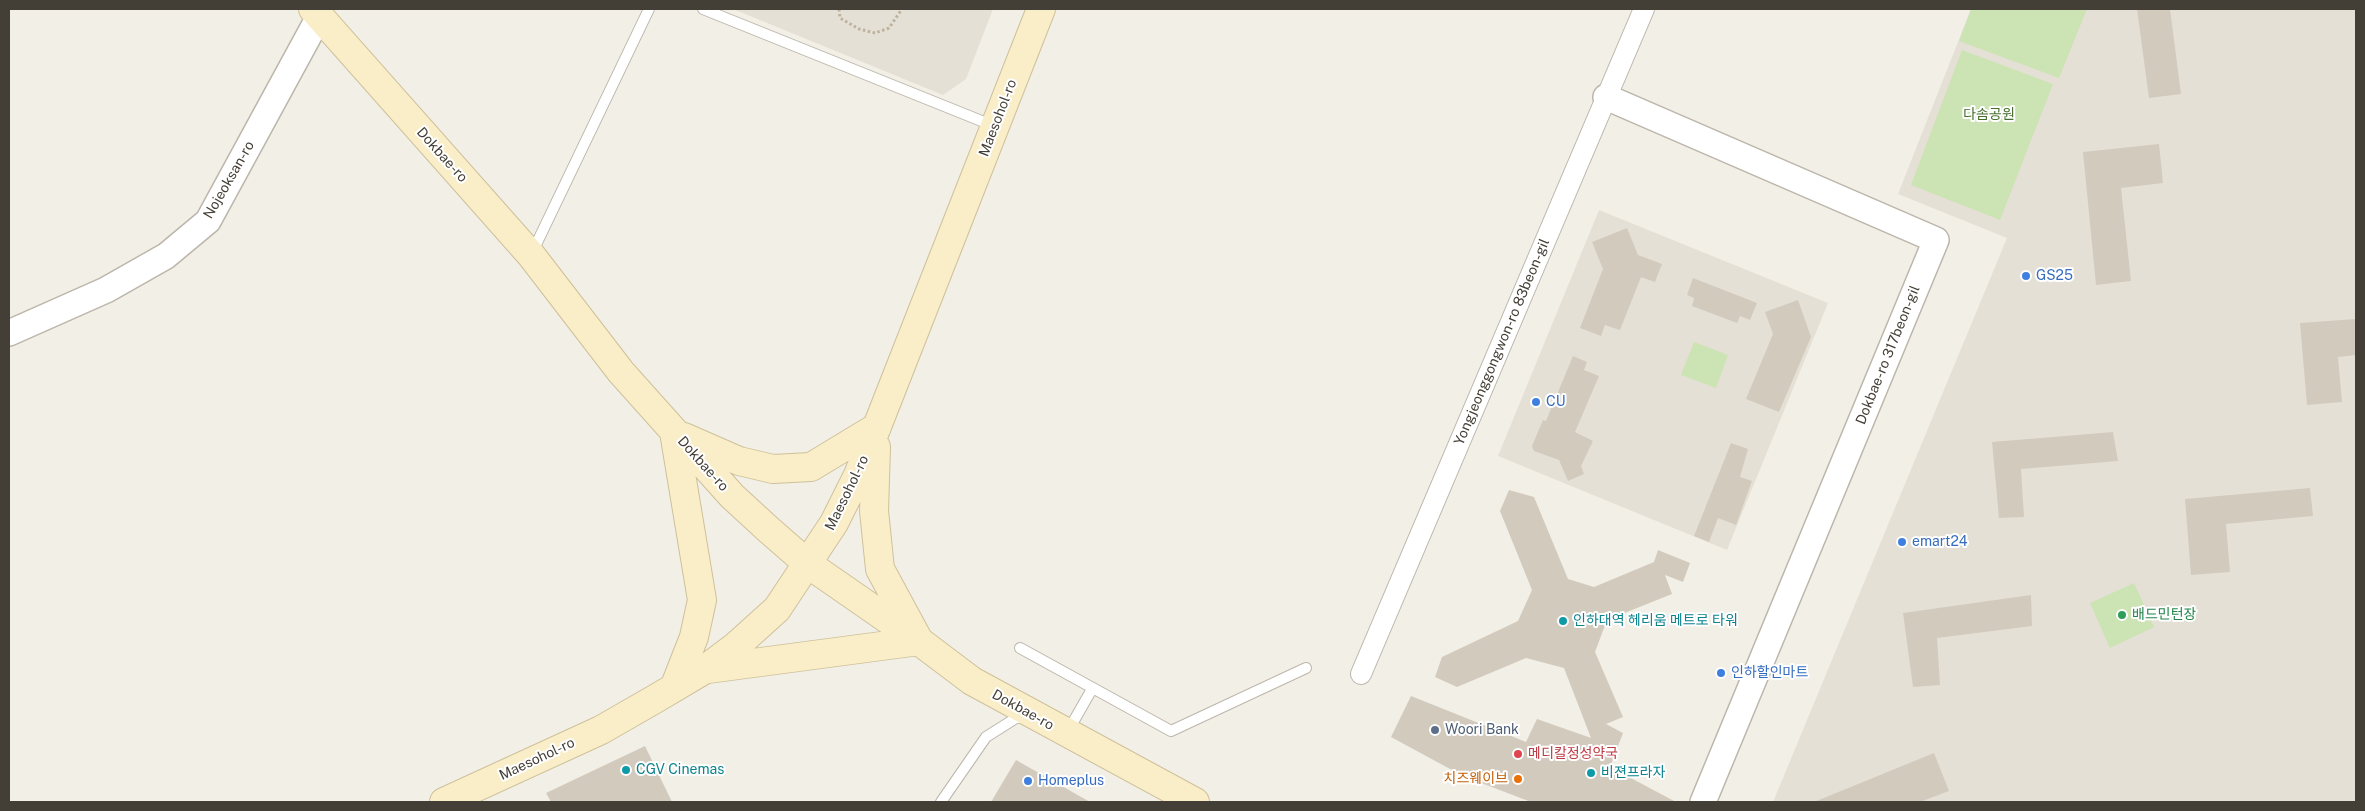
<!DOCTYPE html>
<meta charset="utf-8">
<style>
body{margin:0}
#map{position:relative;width:2365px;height:811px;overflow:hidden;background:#f2efe7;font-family:"Public Sans",sans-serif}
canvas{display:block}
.frame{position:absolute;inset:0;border:10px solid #443f36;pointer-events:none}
</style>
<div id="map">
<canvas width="2365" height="811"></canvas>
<div class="frame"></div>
</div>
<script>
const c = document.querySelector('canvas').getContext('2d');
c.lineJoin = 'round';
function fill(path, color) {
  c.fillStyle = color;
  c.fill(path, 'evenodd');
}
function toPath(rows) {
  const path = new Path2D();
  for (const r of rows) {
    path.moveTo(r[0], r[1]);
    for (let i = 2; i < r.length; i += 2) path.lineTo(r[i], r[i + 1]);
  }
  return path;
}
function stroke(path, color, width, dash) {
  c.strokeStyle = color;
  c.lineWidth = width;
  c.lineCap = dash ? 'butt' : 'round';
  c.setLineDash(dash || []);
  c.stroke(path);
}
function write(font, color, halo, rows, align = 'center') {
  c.font = font + ' "Public Sans","Noto Sans KR",sans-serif';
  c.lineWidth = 4;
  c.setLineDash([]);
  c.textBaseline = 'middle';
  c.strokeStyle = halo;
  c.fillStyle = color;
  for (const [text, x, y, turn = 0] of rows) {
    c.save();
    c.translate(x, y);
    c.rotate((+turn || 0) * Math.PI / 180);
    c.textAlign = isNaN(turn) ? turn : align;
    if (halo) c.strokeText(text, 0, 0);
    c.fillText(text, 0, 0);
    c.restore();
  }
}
fill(toPath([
 [733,9,993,9,966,79,943,95],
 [1971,9,2356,9,2356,802,1773,802,2007,238,1898,194],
 [1599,210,1828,303,1727,550,1498,456]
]), '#e5e0d5');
fill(toPath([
 [1971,9,2087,9,2059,78,1959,41],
 [1962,50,2053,84,2000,220,1911,185],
 [1694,342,1728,355,1716,388,1681,375],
 [2134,583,2154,627,2110,648,2090,603]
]), '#cce3b3');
fill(toPath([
 [2137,9,2170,9,2181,94,2149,98],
 [2159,144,2163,183,2121,188,2131,281,2096,285,2083,152],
 [1627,228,1638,255,1662,264,1655,282,1641,277,1620,330,1605,325,1601,336,1580,328,1603,269,1592,242],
 [1693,278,1757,303,1750,320,1740,316,1737,323,1692,306,1694,298,1687,295],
 [1798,300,1811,337,1779,412,1746,399,1773,334,1765,312],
 [2356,319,2356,355,2338,357,2342,402,2307,405,2300,323],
 [1573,356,1587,362,1584,370,1599,376,1575,432,1593,441,1581,466,1584,474,1568,481,1559,460,1534,451,1532,446,1543,420,1546,421],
 [2113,432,2118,461,2021,469,2024,517,1999,518,1992,442],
 [1731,443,1748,449,1740,477,1752,481,1736,525,1718,518,1709,542,1694,536],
 [2310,488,2313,516,2226,524,2230,572,2191,575,2185,499],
 [1509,490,1534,497,1568,579,1594,587,1654,562,1658,550,1690,563,1683,582,1665,575,1672,594,1607,620,1595,652,1623,717,1606,724,1623,733,1610,767,1676,802,1531,802,1463,776,1391,737,1411,696,1526,742,1537,719,1591,738,1564,668,1526,658,1457,687,1435,677,1442,657,1518,621,1532,590,1500,511],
 [2031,595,2032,626,1937,638,1940,685,1913,687,1903,613],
 [645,746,672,802,551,802,546,793],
 [1934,753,1949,791,1920,802,1814,802],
 [1016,760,1090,802,991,802]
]), '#d2cabd');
const service = toPath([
 [703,9,994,126],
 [532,253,649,9],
 [1020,648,1171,731,1306,668],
 [1068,731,1092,689],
 [941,802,986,737,1016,718,1025,718]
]);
const minor = toPath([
 [1361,674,1644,9]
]);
const tertiary = toPath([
 [1606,97,1936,240,1703,802],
 [9,333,106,290,166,256,208,221,319,17]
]);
const secondary = toPath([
 [313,9,531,255,621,372,732,496,769,530,808,564,919,641,972,681,1195,802],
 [684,437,739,461,773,469,811,467,877,427],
 [708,669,919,641,880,569,874,511,876,447],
 [674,688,694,637,702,600,674,432],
 [444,802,601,730,655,699,704,670,736,646,777,609,834,523,858,475,1041,9]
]);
stroke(service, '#bcb6aa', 12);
stroke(minor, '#bcb6aa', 22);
stroke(tertiary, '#bcb6aa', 28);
stroke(secondary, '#cec19a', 30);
stroke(toPath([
 [839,9,840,18,859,29,875,33,889,28,902,9]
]), '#bdb29d', 3, [2.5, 2.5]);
stroke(service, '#fff', 10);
stroke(minor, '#fff', 20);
stroke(tertiary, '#fff', 25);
stroke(secondary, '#faeec9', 28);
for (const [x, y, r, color] of [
 [2026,276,5,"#3f7fe0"],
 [1536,402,5,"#3f7fe0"],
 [1902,542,5,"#3f7fe0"],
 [2122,615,5,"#2e9e5b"],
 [1563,621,5,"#0f9aa8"],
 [1721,673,5,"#3f7fe0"],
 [1435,730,5,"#5c6f8a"],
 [1518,754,5,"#e0444e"],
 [626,770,5,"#0f9aa8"],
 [1591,773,5,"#0f9aa8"],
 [1518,779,5,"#e8710a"],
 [1028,781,5,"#3f7fe0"]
]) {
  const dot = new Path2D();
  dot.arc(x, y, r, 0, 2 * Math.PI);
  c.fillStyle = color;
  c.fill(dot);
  stroke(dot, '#fff', 2);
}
write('14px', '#47702f', '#fff', [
 ["다솜공원",1989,115]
]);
write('14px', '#443f36', '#fff', [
 ["Maesohol-ro",998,118,-69],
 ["Dokbae-ro",442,155,48],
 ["Nojeoksan-ro",229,180,-60],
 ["Yongjeonggongwon-ro 83beon-gil",1502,342,-67],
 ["Dokbae-ro 317beon-gil",1888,355,-68],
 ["Dokbae-ro",703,464,48],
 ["Maesohol-ro",847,493,-64],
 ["Dokbae-ro",1023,710,29],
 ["Maesohol-ro",537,759,-25]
]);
write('14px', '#366cbe', '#fff', [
 ["GS25",2036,276],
 ["CU",1546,402],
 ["emart24",1912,542],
 ["인하할인마트",1731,673],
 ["Homeplus",1038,781]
], 'left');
write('14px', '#27864d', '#fff', [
 ["배드민턴장",2132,615]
], 'left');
write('14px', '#0d838f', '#fff', [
 ["인하대역 헤리움 메트로 타워",1573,621],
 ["CGV Cinemas",636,770],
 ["비젼프라자",1601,773]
], 'left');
write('14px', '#4e5e75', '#fff', [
 ["Woori Bank",1445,730]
], 'left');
write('14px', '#be3a42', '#fff', [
 ["메디칼정성약국",1528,754]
], 'left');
write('14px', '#c56008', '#fff', [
 ["치즈웨이브",1508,779]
], 'right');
</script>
